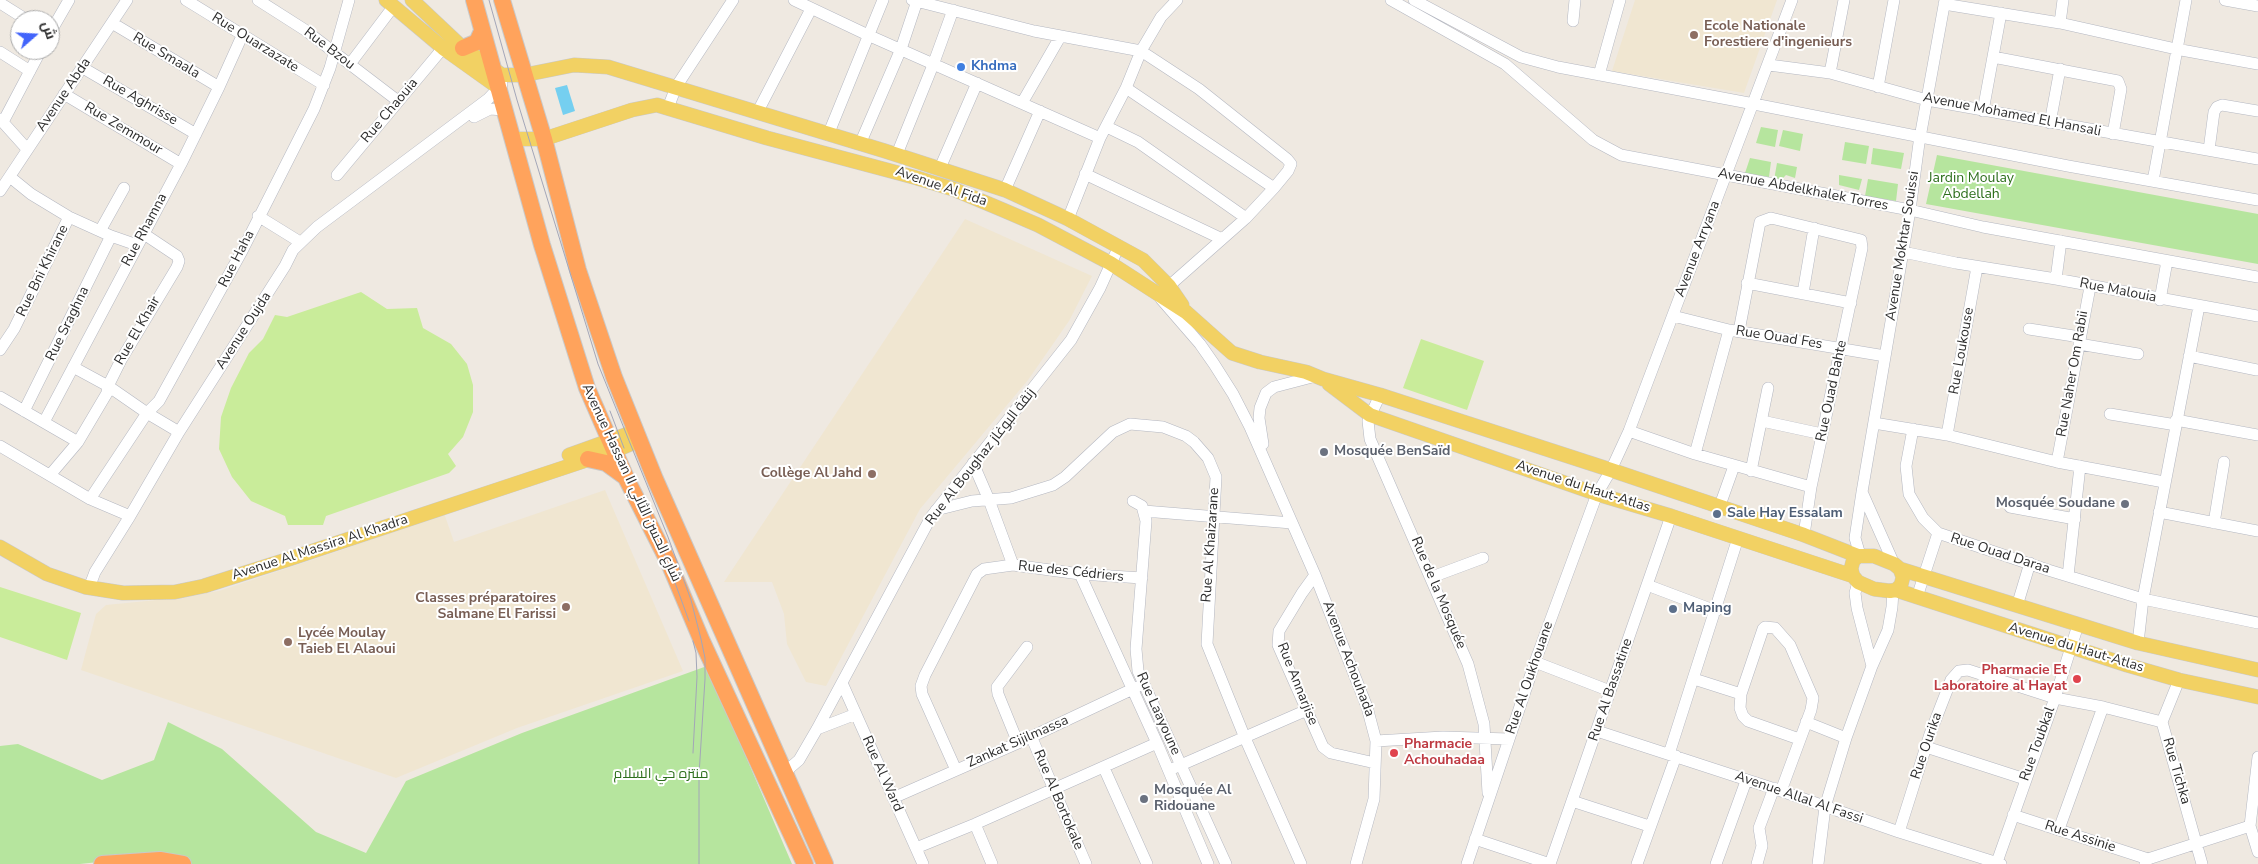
<!DOCTYPE html>
<meta charset="utf-8">
<style>
body{margin:0}
#map{position:relative;width:2258px;height:864px;overflow:hidden;background:#efe9e1;font-family:"Nunito Sans",Cairo,sans-serif}
canvas{display:block}
.north{position:absolute;left:10px;top:10px;width:50px;height:50px;box-sizing:border-box;background:#fff;border:1px solid #ababab;border-radius:50%;rotate:71deg;font-size:14px;font-weight:700;line-height:20px;text-align:center;color:#2e2e2e}
.north::after{content:'';display:block;margin:auto;width:18px;height:22px;background:#4264fb;clip-path:polygon(50% 0,100% 100%,50% 72%,0 100%)}
</style>
<div id="map">
<canvas width="2258" height="864"></canvas>
<div class="north">ش</div>
</div>
<script>
const c = document.querySelector('canvas').getContext('2d');
c.lineJoin = 'round';
function fill(path, color) {
  c.fillStyle = color;
  c.fill(path, 'evenodd');
}
function toPath(rows) {
  const path = new Path2D();
  for (const r of rows) {
    path.moveTo(r[0], r[1]);
    for (let i = 2; i < r.length; i += 2) path.lineTo(r[i], r[i + 1]);
  }
  return path;
}
function stroke(path, color, width, dash) {
  c.strokeStyle = color;
  c.lineWidth = width;
  c.lineCap = dash ? 'butt' : 'round';
  c.setLineDash(dash || []);
  c.stroke(path);
}
function write(font, color, halo, rows, align = 'center') {
  c.font = font + ' "Nunito Sans",Cairo,sans-serif';
  c.lineWidth = 4;
  c.setLineDash([]);
  c.textBaseline = 'middle';
  c.strokeStyle = halo;
  c.fillStyle = color;
  for (const [text, x, y, turn = 0] of rows) {
    c.save();
    c.translate(x, y);
    c.rotate((+turn || 0) * Math.PI / 180);
    c.textAlign = isNaN(turn) ? turn : align;
    if (halo) c.strokeText(text, 0, 0);
    c.fillText(text, 0, 0);
    c.restore();
  }
}
fill(toPath([
 [1635,0,1777,0,1744,93,1612,71],
 [965,219,1092,276,1069,321,1028,380,920,509,826,686,806,682,787,644,784,614,772,582,724,582],
 [605,490,683,671,517,728,396,778,81,670,96,614,106,605,167,599,219,591,339,551,444,513,454,542]
]), '#f0e6d1');
fill(toPath([
 [1761,127,1778,130,1775,147,1756,143],
 [1783,130,1803,134,1800,151,1779,146],
 [1845,142,1869,146,1866,164,1842,160],
 [1873,148,1904,153,1901,169,1871,164],
 [1937,155,2258,214,2258,264,1926,204],
 [1750,158,1771,162,1769,177,1745,173],
 [1777,163,1797,167,1795,178,1786,175,1780,181,1774,180],
 [1839,175,1862,179,1859,190,1839,185],
 [1868,179,1898,184,1896,201,1865,196],
 [707,666,792,864,173,864,126,859,80,864,0,864,0,746,18,744,102,780,154,760,168,722,222,749,316,832,366,853,406,781,522,733]
]), '#b6e59e');
fill(toPath([
 [361,292,387,309,417,308,423,328,451,344,467,364,473,385,473,412,463,437,448,454,456,466,449,473,326,516,323,525,288,525,285,516,251,501,232,477,219,449,221,417,231,388,249,353,263,339,275,315,287,317],
 [1421,339,1484,361,1467,410,1403,388],
 [0,587,81,613,67,660,0,637]
]), '#c9ec9a');
fill(toPath([
 [567,85,575,111,563,115,555,88]
]), '#75cff0');
const minor = toPath([
 [186,0,324,85],
 [258,0,305,30,398,101],
 [794,0,870,36,1100,138],
 [912,0,1034,31,1141,51,1199,89,1287,159,1291,164,1288,171,1274,188,1246,218,1169,286],
 [1391,0,1505,64,1593,140,1621,155,1910,210,1983,227,2258,277],
 [1414,0,1521,57,1558,67,1754,104,2068,166,2258,200],
 [2225,0,2258,6],
 [0,3,27,20],
 [1944,4,2060,23,2176,49,2258,64],
 [1573,21,1575,0],
 [112,23,219,87],
 [2060,23,2063,0],
 [50,33,69,0],
 [0,52,30,71],
 [1993,57,2118,81,2121,89,2113,134],
 [350,64,393,7],
 [1769,65,1830,73,1927,100,2258,159],
 [83,68,196,134],
 [1830,73,1844,0],
 [1599,75,1620,0],
 [1878,87,1894,0],
 [1126,88,1274,188],
 [64,94,181,164],
 [1022,103,1060,37],
 [668,108,676,87,733,0],
 [1983,111,2001,13],
 [757,113,811,9],
 [474,117,490,109,504,110],
 [0,119,27,149],
 [3,122,41,50],
 [2050,123,2060,69],
 [1107,127,1138,142,1246,218],
 [828,135,883,0],
 [860,144,901,49,917,1],
 [2209,150,2214,112,2217,107,2222,105,2258,111],
 [897,154,933,65,953,10],
 [940,168,977,83],
 [1085,174,1222,239],
 [337,175,443,48],
 [10,177,31,194,69,217,111,236,137,245],
 [2153,181,2186,0],
 [1005,190,1040,111],
 [0,191,127,0],
 [258,216,300,242],
 [1068,219,1100,138,1126,88,1141,51,1161,17,1177,0],
 [100,231,124,188],
 [1903,252,1956,263,2056,279,2258,316],
 [2056,279,2061,241],
 [1747,283,1851,303],
 [1803,293,1814,228],
 [1161,299,1200,344,1214,364,1233,394,1250,427,1315,575,1367,707,1376,741,1374,799,1356,864],
 [2160,300,2167,261],
 [1673,316,1729,330,1885,356],
 [2029,329,2080,337],
 [1739,331,1760,222,1771,218,1861,240,1862,248,1811,487,1804,535],
 [2079,344,2138,354],
 [0,350,14,329,69,217],
 [2189,356,2257,370],
 [73,367,108,386,147,413,179,432],
 [1380,395,1368,421,1370,439,1468,664,1484,724,1488,793],
 [0,397,78,442],
 [24,411,111,236],
 [2110,414,2176,425],
 [2176,420,2258,435],
 [1762,421,1822,434],
 [44,422,181,164,219,87,242,36],
 [1874,423,1947,435,2057,462,2164,482],
 [1913,429,1906,466,1909,494,1923,518,1938,533,2048,570,2143,599,2258,623],
 [1629,431,1695,454,1811,487],
 [1947,435,1977,267],
 [1263,444,1259,418,1260,408,1266,393,1274,387,1316,376],
 [0,446,90,499,130,516],
 [1695,454,1729,330],
 [2057,462,2090,287],
 [973,463,989,500,1013,565],
 [1751,471,1768,388],
 [50,475,78,442,107,393,108,386,121,360,177,267,179,261,177,256,144,234],
 [1862,492,1894,564],
 [90,499,147,413,159,401,242,251,314,109,330,68,349,0],
 [1133,501,1142,506,1146,521,1136,649,1138,671,1226,864],
 [2010,507,2075,519],
 [1719,508,1734,466],
 [936,510,972,501,1011,498,1053,485,1065,477,1113,432,1130,424,1163,427,1186,436,1194,442,1208,458,1216,477,1207,644,1245,738,1301,864],
 [1144,511,1292,523],
 [2159,512,2258,531],
 [2214,523,2224,462],
 [1860,555,1855,538,1862,492,1910,210,1919,143,1945,0],
 [1080,574,1157,743,1208,864],
 [1315,575,1302,593,1279,631,1278,645,1323,747,1331,753,1375,763],
 [2068,576,2080,466],
 [1432,577,1483,558],
 [1858,582,1855,593,1857,608,1872,666],
 [1647,585,1716,611],
 [89,588,95,572,130,516,179,432,285,266,293,250,317,227,488,99,502,84],
 [1917,597,1938,533],
 [2017,606,2030,563],
 [2138,643,2143,599,2199,306],
 [1535,662,1610,691],
 [1694,679,1741,694],
 [2179,680,2162,722,2202,864],
 [842,683,923,864],
 [1806,722,1846,738],
 [817,729,856,714],
 [1597,731,1781,791,1899,832,2001,864],
 [1031,736,1086,864],
 [1376,741,1443,737,1509,739],
 [1018,743,998,694,997,687,1027,647],
 [1926,747,2025,779],
 [1669,754,1738,538],
 [2258,757,2250,826,2258,852],
 [1104,768,1147,864],
 [1174,768,1307,710],
 [956,770,922,694,921,686,925,675,977,574,984,569,1013,565,1080,574,1142,578],
 [785,772,799,760,817,729,931,517,1071,340,1100,288,1119,246],
 [1781,791,1811,710,1813,698,1790,645,1775,628,1765,627,1763,629,1741,694,1740,708,1743,716,1748,721,1799,739],
 [893,798,1018,743,1137,687],
 [1572,801,1649,826],
 [2013,815,2148,859],
 [975,824,992,864],
 [2059,829,2103,707],
 [1899,832,1930,734,1951,680,1959,671,1968,670,2055,698,2103,707,2162,722],
 [1475,839,1550,864],
 [916,848,975,824,1157,743],
 [1997,862,2055,698,2078,625],
 [1467,864,1535,662,1597,494,1611,470,1629,431,1792,0],
 [1550,864,1671,516],
 [1637,864,1676,756],
 [1716,864,1746,781],
 [1757,864,1762,846,1759,828,1774,788],
 [1818,864,1825,807,1846,738,1872,666,1888,630,1892,607,1893,591],
 [2145,864,2148,859,2250,826]
]);
const major = toPath([
 [386,0,443,48,499,88],
 [412,0,463,48,502,75,524,75,574,65,608,67,885,151,1005,190,1068,219,1143,260,1169,286,1182,305],
 [513,139,544,139,632,110,657,105,767,138,917,178,953,189,1003,210,1038,225,1110,263,1186,312,1232,353,1260,362,1306,372,1323,379,1380,395,1611,470,1804,535,1858,556],
 [1329,384,1370,415,1597,494,1671,516,1853,576],
 [569,455,636,431],
 [0,547,47,574,85,587,123,593,175,592,204,586,286,560,614,451,640,440],
 [1858,556,1874,556,1894,564,1900,569,1903,577,1901,585,1896,590,1890,591,1874,589,1858,582,1853,576,1851,569,1853,561,1858,556],
 [1900,569,2138,643,2258,670],
 [1896,590,2127,665,2179,680,2258,697]
]);
const highway = toPath([
 [474,0,542,245,587,388,627,480,669,563,701,639,805,864],
 [502,0,544,139,578,270,614,377,655,479,825,864],
 [463,48,477,42,482,31],
 [588,459,606,463,624,476],
 [102,864,160,860,183,864]
]);
stroke(minor, '#b4b7c1', 12);
stroke(major, '#c9c9c9', 15);
stroke(highway, '#c9c9c9', 18);
stroke(minor, '#fff', 11);
stroke(major, '#f2d163', 14);
stroke(highway, '#ffa35c', 16);
stroke(toPath([
 [489,0,517,100,598,364,668,537,691,600,701,639,705,658,705,679,699,775,699,864],
 [610,411,624,448],
 [647,506,689,621],
 [693,753,697,677,696,653,693,641]
]), '#a3a6b8', 1);
for (const [x, y, r, color] of [
 [1694,35,5,"#8d6e63"],
 [961,67,5,"#3f7fe0"],
 [1324,452,5,"#6b7280"],
 [872,474,5,"#8d6e63"],
 [2125,504,5,"#6b7280"],
 [1717,514,5,"#5c6f8a"],
 [566,607,5,"#8d6e63"],
 [1673,609,5,"#5c6f8a"],
 [288,642,5,"#8d6e63"],
 [2077,679,5,"#e0444e"],
 [1394,753,5,"#e0444e"],
 [1144,799,5,"#6b7280"]
]) {
  const dot = new Path2D();
  dot.arc(x, y, r, 0, 2 * Math.PI);
  c.fillStyle = color;
  c.fill(dot);
  stroke(dot, '#fff', 2);
}
write('bold 14px', '#785e54', '#fff', [
 ["Ecole Nationale",1704,27],
 ["Forestiere d'ingenieurs",1704,43],
 ["Collège Al Jahd",862,474,"right"],
 ["Classes préparatoires",556,599,"right"],
 ["Salmane El Farissi",556,615,"right"],
 ["Lycée Moulay",298,634],
 ["Taieb El Alaoui",298,650]
], 'left');
write('14px', '#2e2e2e', '#fff', [
 ["Rue Ouarzazate",255,43,32],
 ["Rue Bzou",329,49,37],
 ["Rue Smaala",166,56,31],
 ["Avenue Abda",64,95,-56],
 ["Rue Aghrisse",140,101,30],
 ["Rue Chaouia",390,111,-50],
 ["Avenue Mohamed El Hansali",2012,115,11],
 ["Rue Zemmour",123,129,31],
 ["Avenue Al Fida",941,187,19],
 ["Avenue Abdelkhalek Torres",1803,190,11],
 ["Rue Rhamna",145,230,-62],
 ["Avenue Mokhtar Souissi",1903,246,-81],
 ["Avenue Arryana",1698,249,-69],
 ["Rue Haha",237,259,-63],
 ["Rue Bni Khirane",43,271,-64],
 ["Rue Malouia",2118,291,11],
 ["Rue Sraghna",68,324,-64],
 ["Rue El Khair",138,331,-60],
 ["Avenue Oujda",244,331,-57],
 ["Rue Ouad Fes",1779,338,9],
 ["Rue Loukouse",1962,351,-80],
 ["Rue Naher Om Rabii",2073,374,-80],
 ["Rue Ouad Bahte",1832,391,-78],
 ["Rue Al Boughaz زنقة البوغاز",981,457,-52],
 ["Avenue Hassan II شارع الحسن الثاني",631,483,65],
 ["Avenue du Haut-Atlas",1583,487,18],
 ["Rue Al Khaizarane",1211,545,-86],
 ["Avenue Al Massira Al Khadra",320,548,-18],
 ["Rue Ouad Daraa",2000,554,18],
 ["Rue des Cédriers",1071,572,6],
 ["Rue de la Mosquée",1438,593,67],
 ["Avenue du Haut-Atlas",2076,648,17],
 ["Avenue Achouhada",1348,659,69],
 ["Rue Al Oukhouane",1530,678,-71],
 ["Rue Annarjise",1297,684,68],
 ["Rue Al Bassatine",1611,690,-71],
 ["Rue Laayoune",1158,714,66],
 ["Zankat Sijilmassa",1018,742,-24],
 ["Rue Toubkal",2038,744,-70],
 ["Rue Ourika",1927,746,-71],
 ["Rue Tichka",2176,771,74],
 ["Rue Al Ward",882,774,66],
 ["Avenue Allal Al Fassi",1799,798,19],
 ["Rue Al Bortokale",1058,800,67],
 ["Rue Assinie",2080,837,18]
]);
write('bold 14px', '#366cbe', '#fff', [
 ["Khdma",971,67]
], 'left');
write('14px', '#2c6e1b', '#fff', [
 ["Jardin Moulay",1971,179],
 ["Abdellah",1971,195],
 ["منتزه حي السلام",661,775]
]);
write('bold 14px', '#5b616d', '#fff', [
 ["Mosquée BenSaïd",1334,452],
 ["Mosquée Soudane",2115,504,"right"],
 ["Mosquée Al",1154,791],
 ["Ridouane",1154,807]
], 'left');
write('bold 14px', '#4e5e75', '#fff', [
 ["Sale Hay Essalam",1727,514],
 ["Maping",1683,609]
], 'left');
write('bold 14px', '#be3a42', '#fff', [
 ["Pharmacie Et",2067,671],
 ["Laboratoire al Hayat",2067,687],
 ["Pharmacie",1404,745,"left"],
 ["Achouhadaa",1404,761,"left"]
], 'right');
</script>
